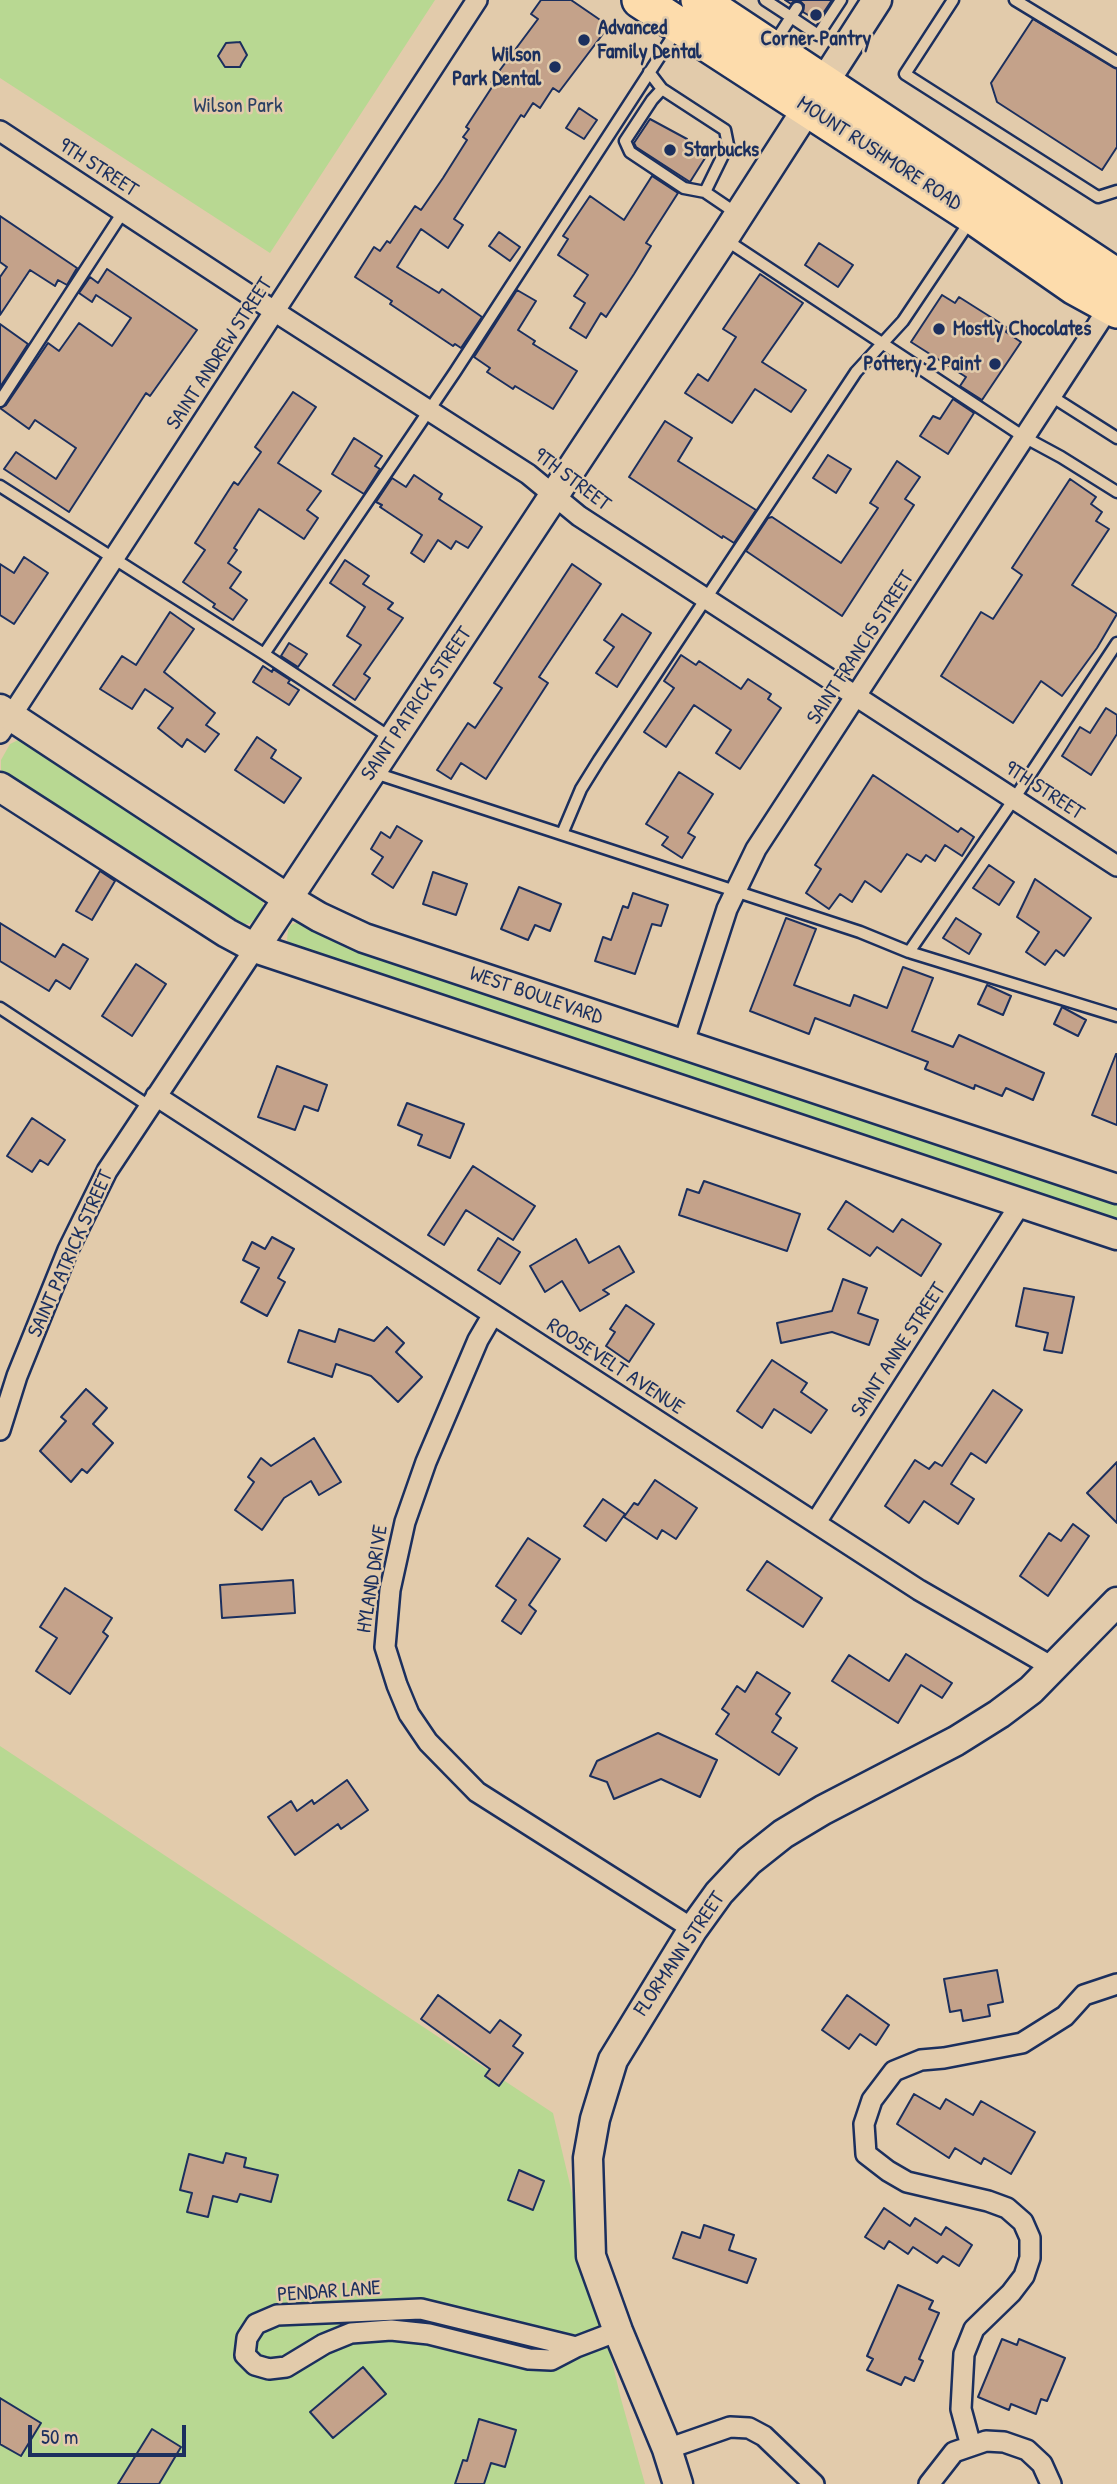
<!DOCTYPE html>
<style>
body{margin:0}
#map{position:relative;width:1117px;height:2484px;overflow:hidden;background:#e2cbab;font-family:"Patrick Hand",sans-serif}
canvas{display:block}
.scale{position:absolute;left:28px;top:2425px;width:158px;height:32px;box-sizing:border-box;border:4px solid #1b2f5e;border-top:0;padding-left:9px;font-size:21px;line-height:24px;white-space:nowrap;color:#1b2f5e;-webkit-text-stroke:5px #e2cbab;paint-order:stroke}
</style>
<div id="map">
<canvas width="1117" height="2484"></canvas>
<div class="scale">50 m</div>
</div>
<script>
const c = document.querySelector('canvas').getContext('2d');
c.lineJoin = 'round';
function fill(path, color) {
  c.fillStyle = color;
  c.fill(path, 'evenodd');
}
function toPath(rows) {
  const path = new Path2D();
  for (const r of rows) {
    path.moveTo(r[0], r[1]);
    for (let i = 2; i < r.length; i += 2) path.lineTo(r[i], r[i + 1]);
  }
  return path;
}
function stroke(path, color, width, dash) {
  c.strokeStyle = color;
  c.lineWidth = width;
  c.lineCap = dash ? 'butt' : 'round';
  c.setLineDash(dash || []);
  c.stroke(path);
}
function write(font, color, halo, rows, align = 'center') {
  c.font = font + ' "Patrick Hand",sans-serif';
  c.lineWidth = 5;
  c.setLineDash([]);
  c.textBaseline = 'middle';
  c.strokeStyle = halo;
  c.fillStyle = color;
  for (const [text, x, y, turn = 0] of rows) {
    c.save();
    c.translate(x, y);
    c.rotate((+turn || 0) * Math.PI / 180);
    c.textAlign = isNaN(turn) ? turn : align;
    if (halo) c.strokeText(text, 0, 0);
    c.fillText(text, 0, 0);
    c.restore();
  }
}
fill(toPath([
 [0,0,435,0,270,253,0,78],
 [18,740,27,740,263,897,263,907,258,915,251,923,242,925,233,924,5,777,1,770,1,760,10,744],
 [301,921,1117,1196,1117,1222,290,945,287,940,288,930,291,925],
 [0,1746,553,2113,621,2399,645,2484,0,2484]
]), '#b8d892');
const building = toPath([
 [541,0,571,0,609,26,559,92,553,88,540,108,533,103,524,117,521,115,454,219,463,225,448,248,421,229,397,267,439,293,442,289,482,317,461,348,455,344,453,346,390,304,392,301,355,277,374,247,380,251,387,241,390,243,415,206,421,210,443,178,467,140,463,137,469,129,466,127,494,84,491,82,538,19,531,14,541,0],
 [785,0,832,0,818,21,803,12,804,5,801,2,794,1,791,4,785,0],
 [1033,19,1117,69,1117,147,1102,170,997,102,991,83,1033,19],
 [240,42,247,55,242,63,240,67,225,67,218,56,226,43,240,42],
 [579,108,597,120,584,139,566,128,579,108],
 [650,119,687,139,687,142,707,155,690,182,636,147,634,143,650,119],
 [652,176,678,193,646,243,651,246,634,274,606,317,601,313,586,338,570,328,585,303,574,296,588,275,558,255,568,239,563,236,590,196,624,220,652,176],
 [0,216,77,268,67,285,58,280,55,286,30,270,0,315,0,277,7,267,0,262,0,216],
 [499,232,520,247,510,261,489,246,499,232],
 [819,243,853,265,838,287,805,265,819,243],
 [107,269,197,330,150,396,146,393,69,512,4,469,16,452,56,479,76,448,35,420,29,429,0,408,6,405,48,343,59,351,79,323,112,346,131,318,96,295,92,302,79,293,90,277,98,283,107,269],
 [760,274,803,303,762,362,806,390,791,412,755,389,732,423,685,393,698,374,708,381,736,337,723,329,760,274],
 [517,290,536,301,518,330,535,341,533,344,577,371,553,409,515,386,513,389,487,372,490,368,474,357,517,290],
 [942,295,955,303,959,297,1008,328,1006,332,1021,342,982,400,960,386,966,377,911,342,942,295],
 [0,324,28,344,0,387,0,324],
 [293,392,316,407,278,463,321,491,307,510,318,518,304,539,259,509,234,548,237,550,228,563,241,572,230,588,247,600,233,620,213,607,215,604,183,582,205,550,195,543,234,482,238,485,261,452,255,447,293,392],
 [953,399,974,413,948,454,920,436,933,416,940,419,953,399],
 [665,421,692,438,678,461,756,510,734,543,723,536,722,538,629,477,665,421],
 [354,438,382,456,375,466,380,469,364,494,332,474,354,438],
 [828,455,851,469,836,493,813,478,828,455],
 [897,461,920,477,905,499,914,505,842,616,746,551,768,518,772,517,841,563,878,508,870,503,897,461],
 [414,475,442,494,439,499,482,527,468,548,456,541,451,549,438,540,424,562,411,553,422,535,380,507,382,505,376,502,392,478,406,487,414,475],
 [1070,479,1096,497,1091,504,1102,512,1096,521,1109,529,1072,585,1117,614,1097,648,1062,696,1041,681,1013,723,941,676,981,612,993,619,1022,575,1012,568,1070,479],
 [24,557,48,573,14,624,0,615,0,564,14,573,24,557],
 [345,560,369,576,363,584,393,603,388,609,403,618,364,674,370,678,355,700,333,685,361,645,347,636,365,607,330,583,345,560],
 [572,564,601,584,539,677,548,683,486,779,461,763,451,779,437,770,468,723,475,728,502,688,494,683,572,564],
 [170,612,194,629,164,672,215,713,206,725,219,734,205,752,187,739,182,747,158,728,173,708,145,689,132,709,100,689,122,656,136,665,170,612],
 [622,614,651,633,617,687,596,673,614,647,604,640,622,614],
 [289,643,307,654,298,667,281,656,289,643],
 [681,655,696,665,699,661,741,689,748,679,771,694,768,699,781,708,740,769,716,753,731,730,694,705,666,747,644,732,674,688,664,681,681,655],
 [263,666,272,672,273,669,290,680,288,683,299,690,289,705,253,682,263,666],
 [1106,708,1117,715,1117,734,1091,775,1062,756,1080,727,1090,733,1106,708],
 [257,737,276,750,271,758,301,778,284,803,235,770,257,737],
 [679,772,713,794,688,833,695,837,682,858,662,845,668,837,646,824,679,772],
 [873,775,958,832,961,828,974,837,962,856,945,845,935,861,926,855,921,862,907,854,881,892,865,881,852,902,840,894,829,909,806,893,821,869,815,865,873,775],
 [397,826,422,841,393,888,372,874,383,857,371,849,381,832,390,838,397,826],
 [989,865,1014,882,999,905,973,888,989,865],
 [100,871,115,881,92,920,76,911,100,871],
 [433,872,467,884,456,915,423,904,433,872],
 [1035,879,1091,918,1064,956,1056,950,1045,965,1026,952,1039,932,1017,917,1035,879],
 [519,887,561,904,550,931,535,925,528,940,501,929,519,887],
 [633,893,668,905,661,926,652,924,635,974,595,961,603,937,611,940,623,906,628,908,633,893],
 [786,918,816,929,794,985,850,1006,854,995,887,1008,903,967,933,978,912,1031,953,1047,959,1035,1044,1073,1033,1100,1006,1088,1002,1096,975,1085,974,1089,925,1069,928,1062,815,1018,809,1034,750,1011,786,918],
 [956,918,981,934,969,954,943,938,956,918],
 [0,923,55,957,63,944,88,959,70,989,56,980,49,991,0,961,0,923],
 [136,964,166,984,132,1036,102,1016,136,964],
 [987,985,1011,996,1003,1015,978,1004,987,985],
 [1062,1007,1086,1020,1078,1036,1054,1024,1062,1007],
 [1116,1054,1117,1054,1117,1125,1092,1115,1116,1054],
 [277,1066,327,1085,318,1111,304,1106,295,1130,258,1117,277,1066],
 [407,1103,464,1124,450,1158,418,1145,422,1135,398,1125,407,1103],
 [32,1118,65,1140,48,1165,40,1160,32,1172,7,1156,32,1118],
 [473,1166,535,1206,513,1240,466,1210,444,1245,428,1235,473,1166],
 [704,1181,800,1214,787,1251,679,1215,687,1189,699,1193,704,1181],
 [846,1201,893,1232,902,1219,941,1244,921,1276,877,1247,870,1256,828,1229,846,1201],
 [272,1237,294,1249,278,1278,285,1282,267,1316,241,1302,259,1268,243,1260,252,1242,265,1249,272,1237],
 [498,1238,520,1252,500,1284,478,1270,498,1238],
 [576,1239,589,1263,619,1246,634,1272,603,1290,609,1294,580,1311,562,1281,545,1292,530,1266,576,1239],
 [843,1279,867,1288,858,1313,878,1320,869,1345,832,1332,781,1343,777,1323,832,1311,843,1279],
 [1024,1288,1074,1297,1062,1353,1044,1350,1048,1333,1016,1326,1024,1288],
 [626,1305,654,1324,629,1362,606,1346,615,1332,610,1329,626,1305],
 [387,1327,404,1343,396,1352,422,1377,398,1402,371,1376,336,1364,332,1377,288,1362,299,1330,335,1342,339,1329,374,1341,387,1327],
 [772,1360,807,1383,801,1392,827,1410,811,1433,774,1409,762,1428,737,1411,772,1360],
 [86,1389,107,1408,93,1424,113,1443,87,1473,82,1469,71,1482,40,1451,66,1421,61,1417,86,1389],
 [993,1390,1022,1410,986,1463,971,1453,951,1484,974,1499,958,1524,924,1501,909,1523,885,1506,915,1460,929,1469,935,1462,942,1466,993,1390],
 [314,1438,341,1482,319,1495,311,1481,284,1498,262,1530,235,1510,254,1482,248,1477,261,1458,271,1466,314,1438],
 [1117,1462,1117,1523,1087,1493,1117,1462],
 [655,1480,697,1508,676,1539,662,1530,657,1539,624,1517,634,1503,638,1505,655,1480],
 [603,1499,625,1514,606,1541,584,1526,603,1499],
 [1073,1524,1089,1536,1048,1596,1020,1576,1049,1533,1061,1541,1073,1524],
 [528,1538,560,1559,529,1605,536,1611,521,1634,502,1621,516,1600,496,1586,528,1538],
 [767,1561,822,1598,803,1627,747,1590,767,1561],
 [293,1580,295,1613,222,1618,220,1585,293,1580],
 [65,1588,112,1618,103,1632,108,1636,70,1694,36,1671,57,1638,40,1627,65,1588],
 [906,1654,952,1683,942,1698,921,1685,898,1723,832,1681,849,1655,889,1681,906,1654],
 [757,1672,790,1693,776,1714,781,1718,772,1732,797,1748,779,1775,716,1734,729,1714,722,1709,737,1686,745,1692,757,1672],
 [658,1733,717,1760,700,1797,661,1779,614,1799,607,1782,590,1776,597,1761,658,1733],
 [347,1780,368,1810,341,1829,338,1824,295,1855,268,1817,291,1801,297,1811,312,1800,314,1804,347,1780],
 [997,1970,1003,2002,988,2005,990,2016,963,2021,961,2010,950,2012,944,1979,997,1970],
 [438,1995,490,2033,500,2020,521,2035,513,2046,523,2053,499,2086,485,2076,490,2069,421,2019,438,1995],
 [847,1995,889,2025,876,2045,860,2034,849,2049,822,2030,847,1995],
 [914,2094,940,2109,946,2099,973,2115,981,2101,1035,2132,1011,2174,984,2158,981,2164,955,2148,949,2158,897,2124,914,2094],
 [226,2153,246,2158,244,2167,278,2175,271,2202,240,2194,237,2202,213,2196,208,2217,187,2212,192,2193,180,2190,189,2154,223,2163,226,2153],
 [519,2170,544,2181,533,2210,508,2200,519,2170],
 [884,2208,910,2226,915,2218,941,2235,946,2227,972,2245,959,2266,943,2256,937,2263,913,2247,908,2254,889,2241,884,2249,865,2237,884,2208],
 [704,2225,734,2235,729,2250,756,2259,747,2283,673,2258,682,2232,700,2238,704,2225],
 [898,2285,933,2301,929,2309,939,2313,919,2359,923,2361,914,2381,905,2377,901,2385,867,2370,873,2359,867,2356,898,2285],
 [1002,2339,1017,2345,1019,2339,1065,2358,1047,2401,1041,2399,1036,2414,1011,2404,1009,2410,978,2397,1002,2339],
 [363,2367,386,2394,333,2438,310,2412,363,2367],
 [0,2398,41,2423,21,2456,0,2444,0,2398],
 [479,2419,516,2430,505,2467,491,2463,484,2484,455,2484,463,2460,467,2461,479,2419],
 [152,2429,181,2447,159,2484,118,2484,152,2429]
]);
fill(building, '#c4a28a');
stroke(building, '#1b2f5e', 2);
const lane = toPath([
 [765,0,791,17,775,42],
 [953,0,905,74,1098,197,1117,191],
 [1015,0,1117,62],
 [797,8,791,17,818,35,841,0],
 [649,72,662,89,725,130,728,145,705,192,736,213],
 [662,89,652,100,625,141,630,152,684,188,705,192],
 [726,240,1024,437,1061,457,1117,492],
 [1051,396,1117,438],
 [0,401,123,212],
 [0,486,264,654,391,738],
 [264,654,455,372,677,30],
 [375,773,860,932,909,952,1117,1016],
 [562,834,581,789,599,760,856,372,903,321,970,221],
 [909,952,1014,799,1117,643],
 [0,1008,149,1106]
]);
const street = toPath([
 [0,131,274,311,528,474,579,516,1117,866],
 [0,733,477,0],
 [683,1045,727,909,756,849,1115,298],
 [156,1096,919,1590,1054,1668],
 [492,1316,478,1340,426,1462,405,1522,390,1590,385,1647,397,1685,409,1714,428,1742,477,1792,693,1929],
 [0,1430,17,1376,68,1250,107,1171,255,948],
 [816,1522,1021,1203],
 [576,2347,421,2309,277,2315,256,2324,247,2338,245,2355,255,2365,269,2369,286,2367,324,2344,351,2333,391,2330,429,2334,529,2359,551,2360,576,2347,618,2331],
 [971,2446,961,2409,964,2354,974,2329,1011,2293,1024,2276,1030,2258,1030,2238,1023,2222,1007,2208,988,2201,907,2182,888,2171,866,2154,864,2124,872,2100,894,2071,921,2060,944,2058,1022,2043,1065,2016,1084,1995,1117,1984],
 [667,2449,730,2427,749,2428,764,2436,814,2484],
 [929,2484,954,2452,986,2441,1004,2442,1027,2450,1042,2464,1051,2484]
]);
const secondary = toPath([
 [0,709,287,898,319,917,364,938,1117,1189],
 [0,787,227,933,255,948,1117,1235],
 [255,948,724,238,877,0],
 [678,2484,667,2449,618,2331,591,2256,588,2158,595,2119,613,2060,693,1929,719,1893,749,1861,783,1834,823,1810,956,1741,999,1714,1031,1690,1117,1602]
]);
const highway = toPath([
 [640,0,973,216,1075,287,1117,310],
 [699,0,1117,277]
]);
stroke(lane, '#1b2f5e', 15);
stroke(street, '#1b2f5e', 24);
stroke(secondary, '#1b2f5e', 33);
stroke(highway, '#1b2f5e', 40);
stroke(lane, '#e2cbab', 10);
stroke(street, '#e2cbab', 19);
stroke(secondary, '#e2cbab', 28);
stroke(highway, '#fddcac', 35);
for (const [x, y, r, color] of [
 [816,15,7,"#1b2f5e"],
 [584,40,7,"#1b2f5e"],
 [555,67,7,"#1b2f5e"],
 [670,150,7,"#1b2f5e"],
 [939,329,7,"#1b2f5e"],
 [995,364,7,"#1b2f5e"]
]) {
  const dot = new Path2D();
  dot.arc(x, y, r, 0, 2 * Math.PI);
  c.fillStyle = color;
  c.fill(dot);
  stroke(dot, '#e2cbab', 2.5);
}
write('bold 21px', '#1b2f5e', '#e2cbab', [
 ["Advanced",598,28],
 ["Family Dental",598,52],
 ["Corner Pantry",816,39,"center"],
 ["Wilson",541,55,"right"],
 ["Park Dental",541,79,"right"],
 ["Starbucks",684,150],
 ["Mostly Chocolates",953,329],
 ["Pottery 2 Paint",981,364,"right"]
], 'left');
write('21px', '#2b4063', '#e2cbab', [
 ["Wilson Park",238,106]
]);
write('21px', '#1b2f5e', '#e2cbab', [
 ["MOUNT RUSHMORE ROAD",879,154,33],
 ["9TH STREET",98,168,33],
 ["SAINT ANDREW STREET",220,354,-57],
 ["9TH STREET",572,480,37],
 ["SAINT FRANCIS STREET",861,648,-57],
 ["SAINT PATRICK STREET",417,704,-56],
 ["9TH STREET",1044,791,33],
 ["WEST BOULEVARD",536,996,19],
 ["SAINT PATRICK STREET",71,1254,-66],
 ["SAINT ANNE STREET",899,1350,-57],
 ["ROOSEVELT AVENUE",615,1367,33],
 ["HYLAND DRIVE",373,1579,-81],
 ["FLORMANN STREET",680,1954,-56],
 ["PENDAR LANE",329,2292,-4]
]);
</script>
